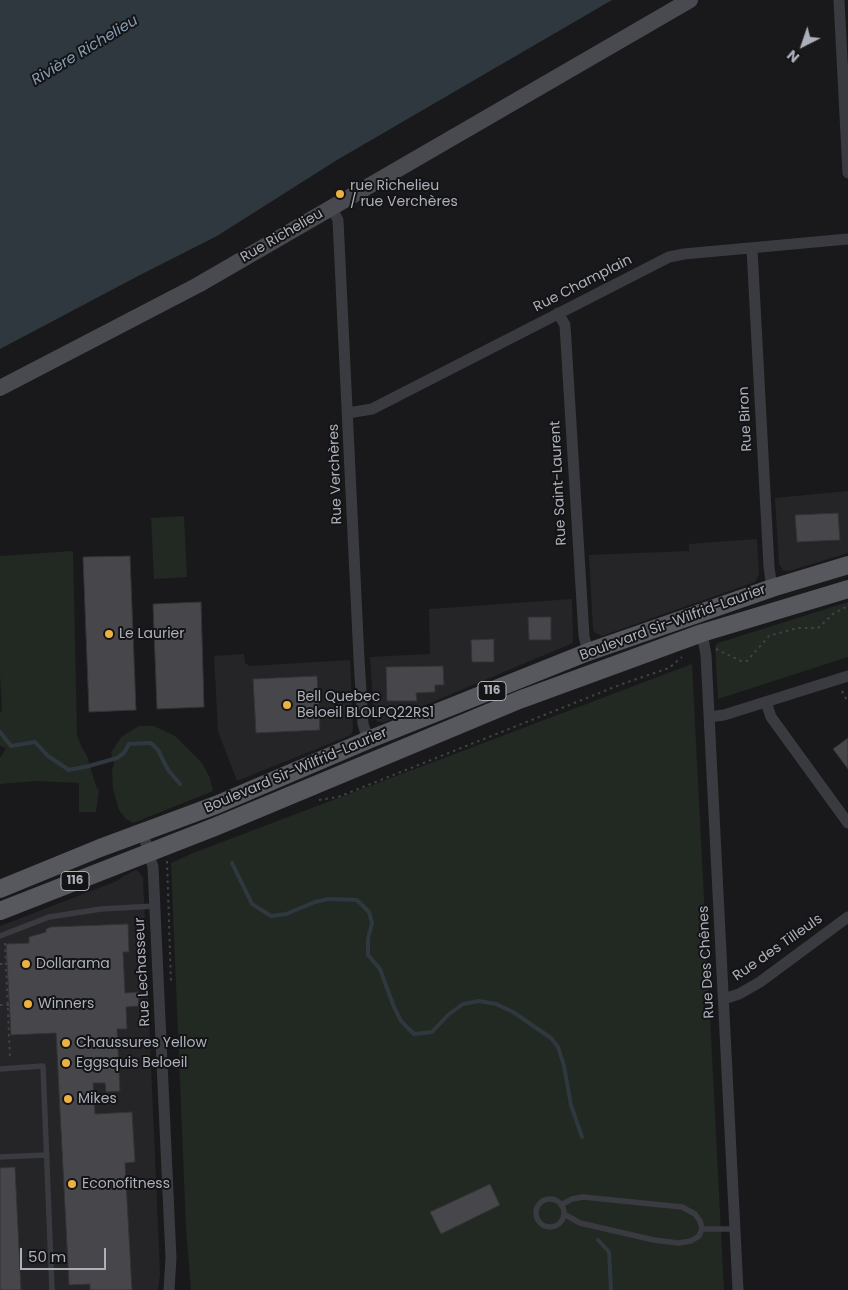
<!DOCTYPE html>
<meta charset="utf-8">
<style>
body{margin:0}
#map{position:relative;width:848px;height:1290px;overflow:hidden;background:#19191b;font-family:Poppins,sans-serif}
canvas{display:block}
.north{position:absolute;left:778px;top:20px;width:50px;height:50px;-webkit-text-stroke:4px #141416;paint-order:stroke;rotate:221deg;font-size:14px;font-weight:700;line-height:20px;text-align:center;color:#acb0ba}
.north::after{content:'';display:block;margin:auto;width:18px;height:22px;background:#acb0ba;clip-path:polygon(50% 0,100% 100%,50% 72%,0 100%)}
.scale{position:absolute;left:20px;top:1248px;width:86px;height:22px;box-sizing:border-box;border:2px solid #acb0ba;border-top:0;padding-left:6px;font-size:15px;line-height:18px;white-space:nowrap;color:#acb0ba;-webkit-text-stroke:4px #141416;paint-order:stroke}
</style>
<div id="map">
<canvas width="848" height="1290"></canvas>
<div class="north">N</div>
<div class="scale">50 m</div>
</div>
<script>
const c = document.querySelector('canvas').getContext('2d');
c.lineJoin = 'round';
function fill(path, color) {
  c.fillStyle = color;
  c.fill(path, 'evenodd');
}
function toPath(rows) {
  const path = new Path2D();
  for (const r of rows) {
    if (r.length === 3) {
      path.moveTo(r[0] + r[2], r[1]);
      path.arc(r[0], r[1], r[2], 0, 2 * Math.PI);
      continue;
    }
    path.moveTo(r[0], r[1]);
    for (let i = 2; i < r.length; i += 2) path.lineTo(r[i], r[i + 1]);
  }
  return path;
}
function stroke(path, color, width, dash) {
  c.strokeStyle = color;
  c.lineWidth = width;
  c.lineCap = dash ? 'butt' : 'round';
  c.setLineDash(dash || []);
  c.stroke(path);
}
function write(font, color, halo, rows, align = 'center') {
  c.font = font + ' Poppins,sans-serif';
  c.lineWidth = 4;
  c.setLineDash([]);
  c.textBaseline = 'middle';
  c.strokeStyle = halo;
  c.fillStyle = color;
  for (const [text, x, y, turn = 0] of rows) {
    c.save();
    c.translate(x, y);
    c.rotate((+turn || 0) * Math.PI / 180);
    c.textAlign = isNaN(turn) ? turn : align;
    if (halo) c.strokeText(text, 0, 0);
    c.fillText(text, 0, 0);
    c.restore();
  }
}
fill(toPath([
 [848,491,848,553,789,571,783,570,779,564,775,498],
 [757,539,759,575,755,582,602,636,595,633,593,630,589,555,689,551,689,544],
 [572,599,573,643,385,722,378,722,374,718,370,657,430,654,429,609],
 [244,654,245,663,250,666,350,660,353,729,351,735,237,781,218,731,214,656],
 [136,870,140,873,143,878,160,1274,158,1290,0,1290,0,926,117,881,122,877]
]), '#252528');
fill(toPath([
 [184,516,187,577,154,579,151,518],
 [73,551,77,734,81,746,87,756,97,789,99,789,96,812,79,812,79,783,36,781,0,784,0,758,6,748,0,746,0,712,2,711,0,675,0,556],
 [848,602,848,657,718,699,715,646,718,643],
 [692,664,724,1290,191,1290,186,1228,171,863,193,853],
 [139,726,154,726,175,736,202,763,210,778,213,791,133,823,126,819,119,810,113,789,112,772,114,762,111,753,121,737]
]), '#212922');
fill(toPath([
 [0,0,612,0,337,160,217,236,140,275,0,349]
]), '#2f383e');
stroke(toPath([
 [0,732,11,746,35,742,48,756,69,770,89,766,117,758,124,753,129,744,151,743,158,750,168,770,180,784],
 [232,863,252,904,271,916,286,914,315,902,329,899,357,900,369,912,372,923,368,939,368,955,380,969,394,1007,401,1021,414,1034,432,1032,448,1015,463,1004,479,1001,496,1004,513,1012,551,1038,558,1047,564,1066,571,1105,582,1137],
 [598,1240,609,1252,611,1290]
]), '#2f383e', 4);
const building = toPath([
 [838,513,840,540,797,542,795,515,838,513],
 [130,556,136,710,89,712,83,557,130,556],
 [201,602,204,707,157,709,153,604,201,602],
 [528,617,551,617,551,640,529,640,528,617],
 [494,639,494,662,472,662,471,640,494,639],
 [443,666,444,685,435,685,435,692,416,693,417,701,387,701,386,667,443,666],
 [317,676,320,730,256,733,253,679,317,676],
 [848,738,848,769,833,749,848,738],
 [128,924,129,952,123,952,125,993,138,992,139,1006,126,1007,127,1029,117,1029,120,1091,106,1092,105,1083,93,1083,95,1114,132,1112,135,1162,125,1163,132,1290,90,1290,90,1284,69,1285,56,1033,11,1035,6,944,29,943,29,937,46,932,46,929,51,927,128,924],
 [15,1167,21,1290,0,1290,0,1168,15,1167],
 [490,1184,500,1205,441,1234,430,1212,490,1184]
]);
fill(building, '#46464b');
stroke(building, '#333337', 1);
stroke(toPath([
 [716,649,741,661,747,661,769,636,797,628,818,628,833,614,848,606],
 [842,691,848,702],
 [319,800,338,797,622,684,669,668,682,657],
 [167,861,171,983],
 [5,943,10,1058],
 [0,964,7,964],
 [0,1005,9,1005]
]), '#404247', 2, [2.5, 4]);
stroke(toPath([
 [0,936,49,917,101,909,155,906],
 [0,1069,43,1066,52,1290],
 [0,1157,46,1155],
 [550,1213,14],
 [561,1205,572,1199,583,1197,682,1207,695,1214,700,1221,702,1229,699,1236,691,1241,678,1243,654,1240,580,1223,564,1214],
 [702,1229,735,1229]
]), '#3a3b40', 5.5);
stroke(toPath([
 [839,0,848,173],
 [331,207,338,220,359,659,363,724,368,740],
 [752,249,769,567,772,588],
 [558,313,565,325,584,636,588,652],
 [348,413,372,409,669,257,684,254,848,239],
 [702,633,706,655,738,1290],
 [766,702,771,717,848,823],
 [709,717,724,715,848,676],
 [143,833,153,867,171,1258,169,1290],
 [724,999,739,994,760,982,848,917]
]), '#3a3b40', 11);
stroke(toPath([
 [0,388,198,285,690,0]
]), '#484a50', 16);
stroke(toPath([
 [0,889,100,848,216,805,368,740,588,652,772,588,848,565],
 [0,911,217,826,519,700,702,633,848,589]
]), '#56585e', 18);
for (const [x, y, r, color] of [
 [340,194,5,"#ebb241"],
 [109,634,5,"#ebb241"],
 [287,705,5,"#ebb241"],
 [26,964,5,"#ebb241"],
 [28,1004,5,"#ebb241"],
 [66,1043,5,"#ebb241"],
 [66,1063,5,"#ebb241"],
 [68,1099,5,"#ebb241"],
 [72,1184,5,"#ebb241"]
]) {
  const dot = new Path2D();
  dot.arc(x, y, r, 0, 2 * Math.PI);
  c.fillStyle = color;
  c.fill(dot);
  stroke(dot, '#141416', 2);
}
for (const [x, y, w] of [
 [492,691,28],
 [75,881,28]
]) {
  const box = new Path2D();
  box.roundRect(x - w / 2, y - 9.5, w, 19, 4);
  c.fillStyle = '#141416';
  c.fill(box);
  stroke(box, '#acb0ba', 1);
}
write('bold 12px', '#acb0ba', null, [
 ["116",492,691],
 ["116",75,881]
]);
write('14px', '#acb0ba', '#141416', [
 ["rue Richelieu",350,186],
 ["/ rue Verchères",350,202],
 ["Le Laurier",119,634],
 ["Bell Quebec",297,697],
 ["Beloeil BLOLPQ22RS1",297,713],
 ["Dollarama",36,964],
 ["Winners",38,1004],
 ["Chaussures Yellow",76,1043],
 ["Eggsquis Beloeil",76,1063],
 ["Mikes",78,1099],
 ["Econofitness",82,1184]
], 'left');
write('14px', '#acb0ba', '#141416', [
 ["Rue Richelieu",282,236,-30],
 ["Rue Champlain",583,284,-27],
 ["Rue Biron",746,419,-93],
 ["Rue Verchères",336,474,-92],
 ["Rue Saint-Laurent",559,483,-93],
 ["Boulevard Sir-Wilfrid-Laurier",673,623,-20],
 ["Boulevard Sir-Wilfrid-Laurier",296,771,-23],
 ["Rue des Tilleuls",778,948,-35],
 ["Rue Des Chênes",707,962,-93],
 ["Rue Lechasseur",143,972,-93]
]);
write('italic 15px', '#859db3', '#141416', [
 ["Rivière Richelieu",85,51,-31]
]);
</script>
